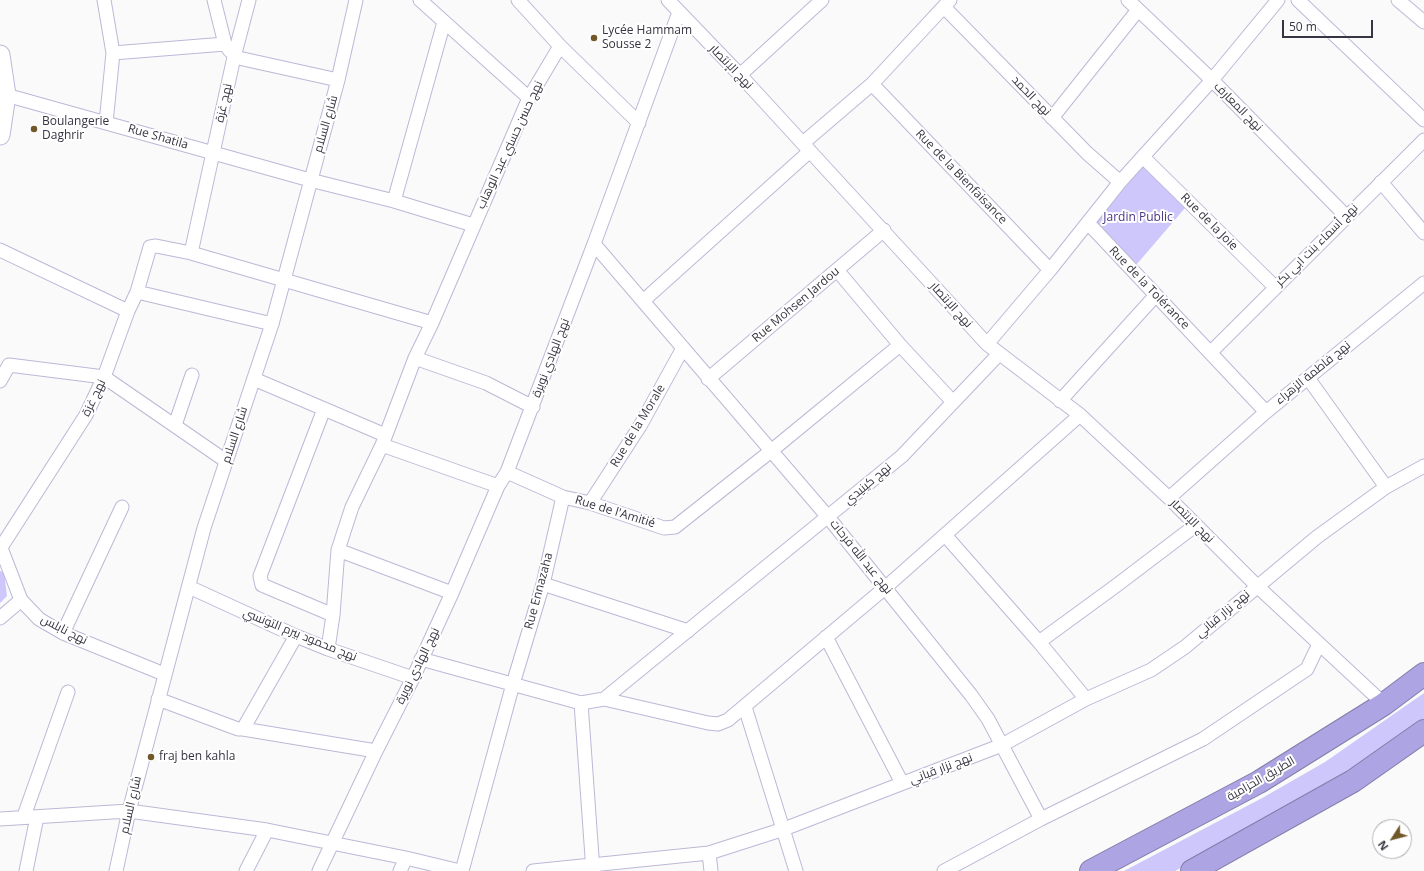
<!DOCTYPE html>
<meta charset="utf-8">
<style>
body{margin:0}
#map{position:relative;width:1424px;height:871px;overflow:hidden;background:#fafafa;font-family:"Open Sans",sans-serif}
canvas{display:block}
.north{position:absolute;left:1372px;top:819px;width:40px;height:40px;box-sizing:border-box;background:#fff;border:1px solid #afaeb3;border-radius:50%;rotate:234deg;font-size:11px;font-weight:700;line-height:16px;text-align:center;color:#373541}
.north::after{content:'';display:block;margin:auto;width:14px;height:18px;background:#715829;clip-path:polygon(50% 0,100% 100%,50% 72%,0 100%)}
.scale{position:absolute;left:1282px;top:20px;width:91px;height:18px;box-sizing:border-box;border:2px solid #373541;border-top:0;padding-left:5px;font-size:12px;line-height:14px;white-space:nowrap;color:#373541;-webkit-text-stroke:3px #fff;paint-order:stroke}
</style>
<div id="map">
<canvas width="1424" height="871"></canvas>
<div class="north">N</div>
<div class="scale">50 m</div>
</div>
<script>
const c = document.querySelector('canvas').getContext('2d');
c.lineJoin = 'round';
function fill(path, color) {
  c.fillStyle = color;
  c.fill(path, 'evenodd');
}
function toPath(rows) {
  const path = new Path2D();
  for (const r of rows) {
    path.moveTo(r[0], r[1]);
    for (let i = 2; i < r.length; i += 2) path.lineTo(r[i], r[i + 1]);
  }
  return path;
}
function stroke(path, color, width, dash) {
  c.strokeStyle = color;
  c.lineWidth = width;
  c.lineCap = dash ? 'butt' : 'round';
  c.setLineDash(dash || []);
  c.stroke(path);
}
function write(font, color, halo, rows, align = 'center') {
  c.font = font + ' "Open Sans",Cairo,sans-serif';
  c.lineWidth = 4;
  c.setLineDash([]);
  c.textBaseline = 'middle';
  c.strokeStyle = halo;
  c.fillStyle = color;
  for (const [text, x, y, turn = 0] of rows) {
    c.save();
    c.translate(x, y);
    c.rotate((+turn || 0) * Math.PI / 180);
    c.textAlign = isNaN(turn) ? turn : align;
    if (halo) c.strokeText(text, 0, 0);
    c.fillText(text, 0, 0);
    c.restore();
  }
}
fill(toPath([
 [1144,165,1185,208,1137,264,1091,227],
 [0,571,4,572,7,596,0,603],
 [1424,693,1424,721,1391,746,1274,818,1175,871,1124,871,1264,797,1325,762]
]), '#cec7fc');
const street = toPath([
 [104,0,113,53,106,123],
 [214,0,225,44,230,51],
 [420,0,529,98],
 [518,0,560,46,639,123],
 [668,0,740,75,987,344,1080,415,1169,498,1257,586,1384,704],
 [1128,0,1212,80,1346,216],
 [1298,0,1424,120],
 [1398,0,1424,22],
 [944,7,1087,153,1120,182],
 [679,12,594,244,828,517,971,695,988,719,1041,819],
 [113,53,225,44],
 [234,57,338,80],
 [740,75,822,0],
 [872,84,1050,270],
 [6,95,310,180,394,201,473,225],
 [1052,118,1138,10],
 [803,143,872,84,950,0],
 [1143,157,1275,287],
 [1381,182,1424,233],
 [394,201,444,22],
 [1088,223,1266,412,1424,283],
 [0,250,128,311],
 [191,253,234,57,249,0],
 [837,270,900,345,953,402],
 [137,292,272,324],
 [643,301,810,151],
 [987,344,1050,270,1120,182,1212,80,1278,0],
 [1211,352,1424,140],
 [415,358,486,383,533,407],
 [1308,378,1386,487],
 [254,379,385,435],
 [708,379,884,230],
 [0,381,9,365,104,377,226,461],
 [1060,401,1156,295],
 [324,409,260,576,262,585,333,615],
 [175,425,192,375],
 [382,445,498,486],
 [507,472,594,244],
 [1169,498,1266,412],
 [590,503,640,426,683,348],
 [945,535,1039,642,1086,699],
 [1,548,21,600,39,619,63,633,164,674],
 [0,549,86,415,104,377,128,311,137,292,150,247,156,246,191,253,432,323],
 [338,550,452,593],
 [543,584,688,631],
 [189,587,296,636,328,649,413,678],
 [0,618,21,600],
 [63,633,122,507],
 [826,637,902,783],
 [1039,642,1117,585,1196,525],
 [328,649,333,615,338,550,352,507,382,445,415,358,432,323,529,98,560,46],
 [421,659,581,703,604,699,902,456,999,354],
 [158,699,238,729,243,729,296,636],
 [604,699,708,723,718,724,728,720,886,587,1080,415],
 [581,703,593,871],
 [745,707,796,871],
 [243,729,376,751],
 [24,816,68,692],
 [0,819,129,811,267,830,406,858,460,871],
 [709,853,711,871],
 [26,871,37,817],
 [116,871,129,811,204,528,272,324,338,80,356,0],
 [246,871,267,830],
 [319,871,376,751,413,678,452,593,498,486,507,472,563,497,590,503,664,528,675,527,771,451,900,345],
 [400,871,406,858],
 [462,871,513,684,543,584,563,497],
 [533,871,709,853,784,829,1002,745,1086,699,1151,670,1185,647,1317,537,1386,487,1424,466],
 [944,871,1041,819,1203,739,1307,669,1319,644]
]);
const secondary = toPath([
 [0,55,6,95,0,135]
]);
const highway = toPath([
 [1091,871,1259,782,1384,704,1424,674],
 [1192,871,1353,781,1424,731]
]);
stroke(street, '#bcb8d7', 15);
stroke(secondary, '#bcb8d7', 21);
stroke(highway, '#847daa', 24);
stroke(street, '#fff', 13);
stroke(secondary, '#fff', 19);
stroke(highway, '#ada4e3', 22);
for (const [x, y, r, color] of [
 [594,38,4,"#715829"],
 [34,129,4,"#715829"],
 [151,757,4,"#715829"]
]) {
  const dot = new Path2D();
  dot.arc(x, y, r, 0, 2 * Math.PI);
  c.fillStyle = color;
  c.fill(dot);
  stroke(dot, '#fff', 1.5);
}
write('12px', '#373541', '#fff', [
 ["Lycée Hammam",602,31],
 ["Sousse 2",602,45],
 ["Boulangerie",42,122],
 ["Daghrir",42,136],
 ["fraj ben kahla",159,757]
], 'left');
write('12px', '#373541', '#fff', [
 ["نهج الإنتصار",731,67,46],
 ["نهج الحمد",1031,96,46],
 ["نهج غزة",224,103,-77],
 ["نهج المعارف",1238,107,45],
 ["شارع السلام",326,124,-74],
 ["Rue Shatila",158,137,16],
 ["نهج حسن حسني عبد الوهاب",510,145,-65],
 ["Rue de la Bienfaisance",961,177,46],
 ["Rue de la Joie",1209,222,45],
 ["نهج أسماء بنت ابي بكر",1317,245,-45],
 ["Rue de la Tolérance",1149,288,46],
 ["Rue Mohsen Jardou",796,305,-40],
 ["نهج الإنتصار",951,305,48],
 ["نهج الهادي نويرة",551,358,-69],
 ["نهج فاطمة الزهراء",1313,373,-39],
 ["نهج غزة",94,398,-64],
 ["Rue de la Morale",638,426,-59],
 ["شارع السلام",235,435,-72],
 ["نهج كينيدي",868,484,-40],
 ["Rue de l'Amitié",615,512,17],
 ["نهج الإنتصار",1192,521,45],
 ["نهج عبد الله فرحات",861,557,51],
 ["Rue Ennazaha",539,591,-75],
 ["نهج نزار قباني",1223,614,-40],
 ["نهج نابلس",64,630,27],
 ["نهج محمود بيرم التونسي",300,635,22],
 ["نهج الهادي نويرة",418,666,-64],
 ["نهج نزار قباني",941,769,-21],
 ["الطريق الحزامية",1261,779,-30],
 ["شارع السلام",131,805,-77]
]);
write('12px', '#493486', '#fff', [
 ["Jardin Public",1138,218]
]);
</script>
